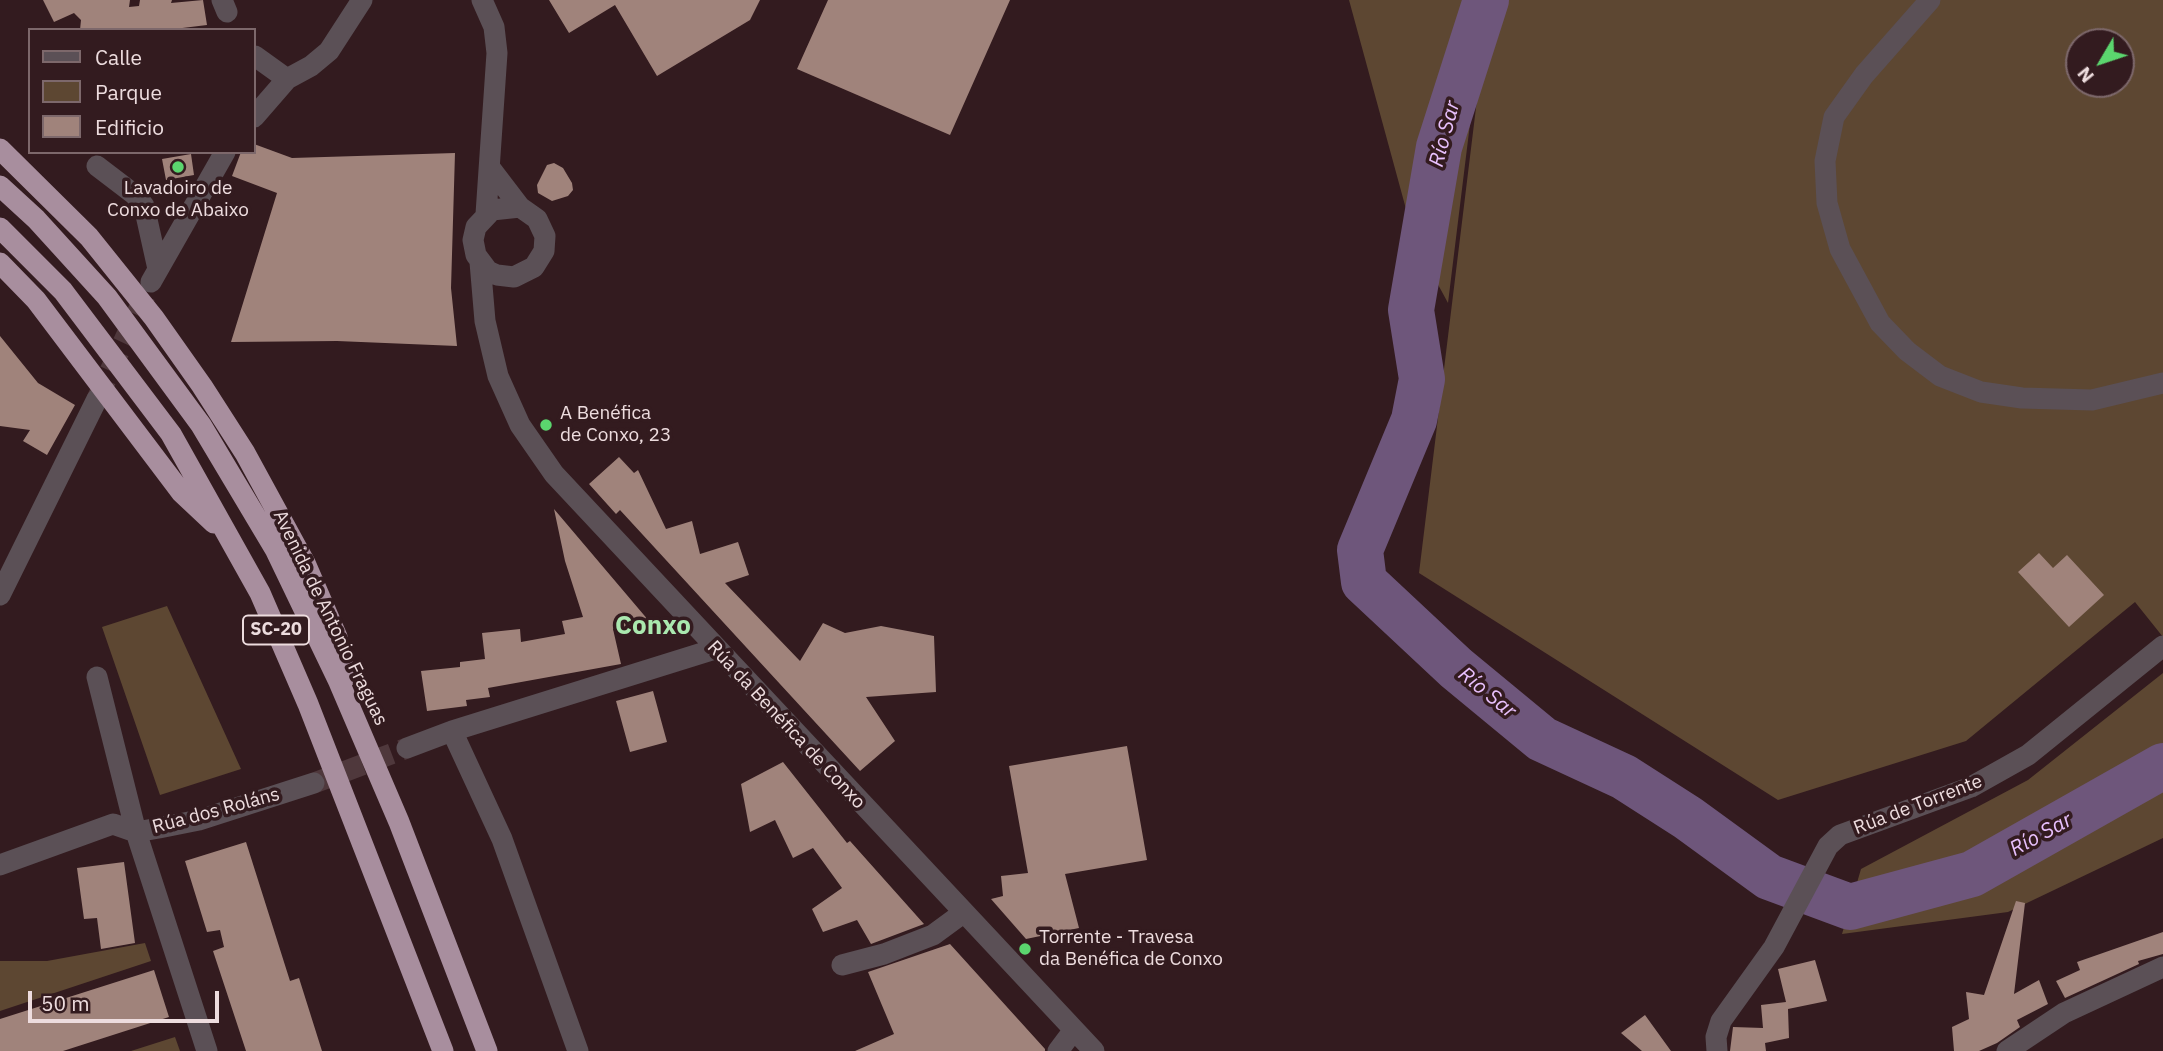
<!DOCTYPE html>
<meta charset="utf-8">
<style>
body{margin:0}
#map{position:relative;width:2163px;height:1051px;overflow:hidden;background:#331b1f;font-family:"IBM Plex Sans",sans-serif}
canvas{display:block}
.legend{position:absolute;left:28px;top:28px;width:228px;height:126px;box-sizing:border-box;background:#331b1f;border:2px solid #7d686b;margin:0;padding:9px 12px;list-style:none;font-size:21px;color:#eddcde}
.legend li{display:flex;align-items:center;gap:14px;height:35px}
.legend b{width:35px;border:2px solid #7d686b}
.north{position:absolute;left:2065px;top:28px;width:70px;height:70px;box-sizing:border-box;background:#331b1f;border:2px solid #7d686b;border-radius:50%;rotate:231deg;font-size:19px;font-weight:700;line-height:28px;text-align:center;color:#eddcde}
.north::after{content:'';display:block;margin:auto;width:24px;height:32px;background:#5bd56e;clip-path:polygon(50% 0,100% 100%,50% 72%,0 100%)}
.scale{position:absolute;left:28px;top:991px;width:191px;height:32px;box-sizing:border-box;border:4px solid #eddcde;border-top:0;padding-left:9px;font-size:21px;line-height:24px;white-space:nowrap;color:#eddcde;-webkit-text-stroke:5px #331b1f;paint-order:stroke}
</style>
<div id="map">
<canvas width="2163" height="1051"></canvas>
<ul class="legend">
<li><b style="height:9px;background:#5b5056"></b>Calle</li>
<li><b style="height:19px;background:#5d4732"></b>Parque</li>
<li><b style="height:19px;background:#a0837b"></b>Edificio</li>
</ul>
<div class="north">N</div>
<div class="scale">50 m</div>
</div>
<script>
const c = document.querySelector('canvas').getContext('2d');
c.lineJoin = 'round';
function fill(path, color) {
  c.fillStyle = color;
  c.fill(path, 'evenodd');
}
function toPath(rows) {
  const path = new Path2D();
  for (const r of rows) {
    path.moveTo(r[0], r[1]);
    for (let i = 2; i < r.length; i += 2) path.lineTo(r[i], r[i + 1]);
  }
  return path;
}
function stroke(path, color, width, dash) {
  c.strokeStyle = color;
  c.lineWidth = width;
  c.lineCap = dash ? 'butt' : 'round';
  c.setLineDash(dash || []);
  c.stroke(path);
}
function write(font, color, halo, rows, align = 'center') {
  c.font = font + ' "IBM Plex Sans",sans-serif';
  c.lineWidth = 7;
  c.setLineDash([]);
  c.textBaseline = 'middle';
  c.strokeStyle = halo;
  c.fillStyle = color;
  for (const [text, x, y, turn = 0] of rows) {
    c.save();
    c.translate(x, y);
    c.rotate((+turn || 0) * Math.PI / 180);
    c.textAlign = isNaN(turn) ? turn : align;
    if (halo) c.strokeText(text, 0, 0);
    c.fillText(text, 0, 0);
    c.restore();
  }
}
fill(toPath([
 [1349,0,1504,0,1476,75,1448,303,1415,242],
 [1508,0,2163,0,2163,637,2135,602,1966,741,1778,800,1419,573,1480,75],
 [2079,42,2121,42,2121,84,2079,84],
 [167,606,241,769,160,795,102,627],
 [2163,673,2163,838,2008,912,1842,934,1861,869,2028,780],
 [145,943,151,961,0,1011,0,961,47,961],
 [175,1037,180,1051,131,1051]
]), '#5d4732');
stroke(toPath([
 [1486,0,1439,147,1411,310,1422,379,1414,420,1360,550,1364,582,1456,668,1542,739,1624,777,1688,818,1769,877,1850,907,1972,874,2163,766]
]), '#6e567b', 46);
fill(toPath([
 [43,0,130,0,129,7,139,6,140,0,172,0,171,3,203,0,207,25,166,30,80,30,81,20,74,13,54,22],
 [549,0,760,0,750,20,657,76,615,5,569,33],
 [828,0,1010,0,950,135,797,69],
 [254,144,292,158,455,153,451,288,457,346,337,341,231,342,277,193,232,176,241,152,254,152],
 [191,154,194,175,166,180,162,159],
 [554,163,563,168,572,183,573,190,568,196,552,201,538,193,537,185,547,165],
 [0,336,38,383,75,405,47,455,23,441,30,430,0,426],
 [619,457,634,473,638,470,666,529,692,521,700,554,738,542,749,575,725,583,800,661,823,623,845,633,881,626,934,636,936,692,866,697,895,741,860,771,620,510,616,514,589,484],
 [554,509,649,621,613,629,621,664,488,688,490,697,466,700,467,706,427,711,421,671,460,667,460,662,485,659,482,633,520,629,521,642,565,634,562,621,583,617,565,561],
 [2039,553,2053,568,2067,555,2104,595,2069,627,2018,572],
 [653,691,667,742,630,752,616,701],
 [1127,746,1147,860,1065,874,1079,928,1026,939,991,899,1003,896,1001,876,1028,873,1009,766],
 [783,762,847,843,850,841,924,924,871,944,857,920,823,932,812,909,842,888,813,848,793,858,775,820,750,832,741,784],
 [246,842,290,981,299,978,322,1051,246,1051,213,951,224,947,220,930,207,932,185,861],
 [124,862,135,943,101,949,97,918,84,919,77,868],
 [2016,901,2025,903,2014,994,2039,980,2048,1004,2017,1020,2020,1027,1997,1043,1979,1051,1954,1051,1952,1027,1969,1019,1966,992,1984,995],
 [2163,932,2163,954,2138,961,2139,964,2065,998,2056,981,2080,970,2077,962],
 [950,944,1045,1049,1045,1051,855,1051,894,1034,868,972],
 [1815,960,1827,1001,1788,1009,1789,1038,1765,1043,1766,1051,1730,1051,1733,1027,1763,1028,1761,1005,1786,1002,1778,969],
 [154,970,169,1017,63,1051,0,1051,0,1019],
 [1645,1015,1671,1051,1642,1051,1621,1033]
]), '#a0837b');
stroke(toPath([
 [97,399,149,287],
 [314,783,407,748]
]), '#4f383c', 21, [21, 10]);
stroke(toPath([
 [222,0,227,12],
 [482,0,494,27,497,53,486,214],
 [1930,0,1864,75,1834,117,1825,161,1827,203,1840,249,1880,323,1907,351,1940,376,1981,392,2022,398,2092,400,2163,383],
 [255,56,287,79],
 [254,117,287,79,311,66,329,51,362,0],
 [97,166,135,195,144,206,158,269],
 [491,169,520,207,537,219,545,236,544,251,534,267,514,277,497,275,488,271,476,255,473,240,476,227,492,210,520,207],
 [480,262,485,321,498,376,520,425,554,474,1094,1051],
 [151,282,225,152],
 [0,595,97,399],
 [97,677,136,832,207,1051],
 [452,731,502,839,578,1051],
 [407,748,452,731,715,649],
 [0,865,113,824,136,832,159,828,199,820,314,783],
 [842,965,884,954,933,935,963,913],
 [1058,1051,1073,1031],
 [1717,1051,1716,1037,1721,1021,1774,947,1828,846,1840,835,1971,787,2028,755,2163,646],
 [2007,1051,2064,1013,2163,967]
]), '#5b5056', 21);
stroke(toPath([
 [0,149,89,237,154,318,202,386,245,453,305,563,337,637,345,678],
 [0,186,36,219,107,297,201,425,275,549,339,682,399,822,487,1051],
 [0,228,63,291,171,434,260,593,308,704,443,1051],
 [0,263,36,300,181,492,214,523]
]), '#a88e9e', 21);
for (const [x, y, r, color] of [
 [178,167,7,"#5bd56e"],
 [546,425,7,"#5bd56e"],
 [1025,949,7,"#5bd56e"]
]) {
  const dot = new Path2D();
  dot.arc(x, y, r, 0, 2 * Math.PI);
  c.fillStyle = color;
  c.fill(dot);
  stroke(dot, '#331b1f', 2.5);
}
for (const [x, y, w] of [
 [276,630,66]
]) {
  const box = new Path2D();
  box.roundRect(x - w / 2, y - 14.5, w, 29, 5);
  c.fillStyle = '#331b1f';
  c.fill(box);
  stroke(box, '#eddcde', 2);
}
write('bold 18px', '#eddcde', null, [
 ["SC-20",276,630]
]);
write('19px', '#eddcde', '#331b1f', [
 ["Lavadoiro de",178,189,"center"],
 ["Conxo de Abaixo",178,211,"center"],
 ["A Benéfica",560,414],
 ["de Conxo, 23",560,436],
 ["Torrente - Travesa",1039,938],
 ["da Benéfica de Conxo",1039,960]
], 'left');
write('19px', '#eddcde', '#331b1f', [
 ["Avenida de Antonio Fraguas",330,618,64],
 ["Rúa da Benéfica de Conxo",786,725,47],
 ["Rúa de Torrente",1918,805,-21],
 ["Rúa dos Roláns",216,811,-15]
]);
write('italic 21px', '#e8c0fd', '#331b1f', [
 ["Río Sar",1445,134,-75],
 ["Río Sar",1487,693,39],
 ["Río Sar",2041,835,-29]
]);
write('bold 26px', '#aae8af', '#331b1f', [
 ["Conxo",653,626]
]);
</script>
